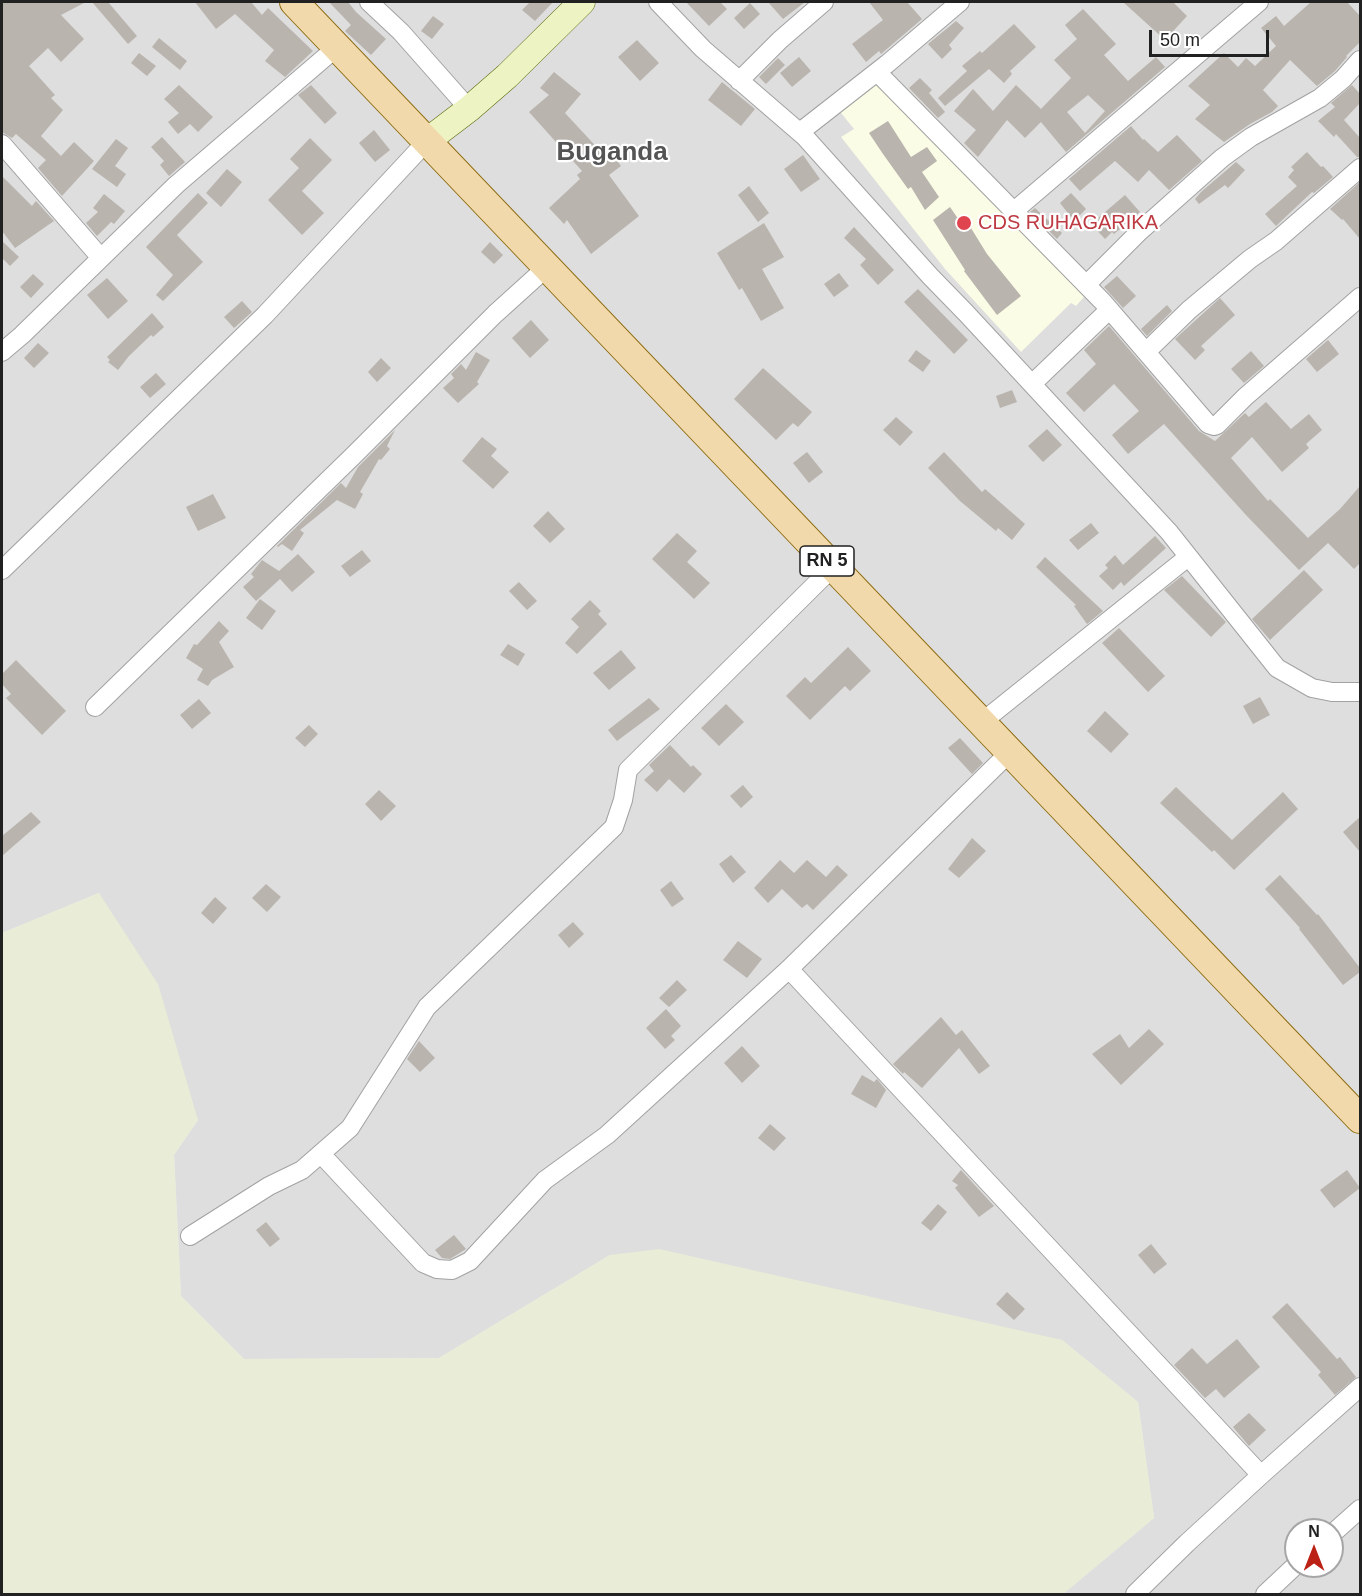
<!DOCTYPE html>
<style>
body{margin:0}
#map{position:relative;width:1362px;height:1596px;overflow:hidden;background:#f0eee8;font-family:Helvetica,sans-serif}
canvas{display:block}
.frame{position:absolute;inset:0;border:3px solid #212121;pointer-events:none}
.north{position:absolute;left:1284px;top:1518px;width:60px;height:60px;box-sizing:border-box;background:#fff;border:2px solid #a6a6a6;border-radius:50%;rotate:0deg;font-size:16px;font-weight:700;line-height:24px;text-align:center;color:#212121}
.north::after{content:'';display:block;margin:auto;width:21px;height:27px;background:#bc2116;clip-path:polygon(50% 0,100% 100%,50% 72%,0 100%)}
.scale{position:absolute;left:1149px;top:30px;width:120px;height:27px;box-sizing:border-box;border:3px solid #212121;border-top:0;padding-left:8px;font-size:18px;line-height:21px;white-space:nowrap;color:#212121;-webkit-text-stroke:4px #fff;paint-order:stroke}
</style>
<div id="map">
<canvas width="1362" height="1596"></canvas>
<div class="frame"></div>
<div class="north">N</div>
<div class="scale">50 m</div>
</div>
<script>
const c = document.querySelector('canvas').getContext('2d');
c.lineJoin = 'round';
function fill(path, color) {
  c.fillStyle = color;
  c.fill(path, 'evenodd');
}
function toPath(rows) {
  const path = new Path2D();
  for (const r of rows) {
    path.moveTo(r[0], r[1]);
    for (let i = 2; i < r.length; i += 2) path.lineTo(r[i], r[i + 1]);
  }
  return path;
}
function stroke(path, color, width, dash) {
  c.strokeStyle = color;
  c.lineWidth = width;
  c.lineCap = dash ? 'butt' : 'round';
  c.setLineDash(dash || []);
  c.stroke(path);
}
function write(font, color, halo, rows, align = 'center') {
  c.font = font + ' Helvetica,sans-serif';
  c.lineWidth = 4.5;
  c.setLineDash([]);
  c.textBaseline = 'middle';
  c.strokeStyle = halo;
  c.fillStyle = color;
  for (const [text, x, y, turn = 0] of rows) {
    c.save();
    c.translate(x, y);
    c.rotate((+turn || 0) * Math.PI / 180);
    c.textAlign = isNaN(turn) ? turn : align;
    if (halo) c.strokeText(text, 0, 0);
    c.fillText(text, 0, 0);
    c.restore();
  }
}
fill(toPath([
 [2,2,1360,2,1360,1594,1063,1594,1154,1518,1138,1402,1062,1340,610,1255,439,1358,244,1359,181,1296,174,1155,198,1120,99,893,2,933],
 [1296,1530,1332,1530,1332,1566,1296,1566]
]), '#dfdede');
fill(toPath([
 [882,77,978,176,1084,297,1076,306,1071,303,1021,352,945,269,841,137,854,129,837,108]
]), '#fafce5');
fill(toPath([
 [99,893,158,984,198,1120,174,1155,181,1296,244,1359,439,1358,610,1255,659,1249,1062,1340,1138,1402,1154,1518,1063,1594,2,1594,2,933]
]), '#e9ecd6');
fill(toPath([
 [2,2,86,2,61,15,84,39,61,62,48,48,29,66,55,95,51,98,63,110,41,136,61,156,74,142,94,161,62,196,38,168,46,160,16,134,12,138,2,132],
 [92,2,108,2,137,36,128,44],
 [195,2,251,2,262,15,268,8,313,51,285,77,265,61,274,50,235,14,216,29],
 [329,2,348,2,356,12,386,39,371,55,345,31,351,25],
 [530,2,553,2,535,21,522,10],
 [686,2,720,2,727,9,709,26],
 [768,2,805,2,783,19],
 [869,2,907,2,922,19,881,54,879,51,866,62,852,44,883,20],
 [1123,2,1173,2,1187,16,1165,40],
 [1311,2,1347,2,1360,16,1360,42,1346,56,1347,57,1335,71,1317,86,1290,60,1263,90,1278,106,1272,112,1250,124,1224,142,1195,119,1210,105,1188,86,1224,53,1238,67,1246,58,1255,66,1276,46,1261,28,1276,16,1284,26],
 [750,3,760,14,744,29,734,18],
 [1083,9,1116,44,1104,55,1128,81,1156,57,1165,67,1066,152,1041,122,1025,138,1007,120,978,157,964,143,976,130,954,111,973,89,993,111,1016,85,1041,109,1071,78,1054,60,1077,39,1065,25],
 [1088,95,1105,111,1085,133,1067,112],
 [433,16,444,24,432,39,421,31],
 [956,21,964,28,949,45,952,49,942,59,928,44],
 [1014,24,1036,47,1010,71,1012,74,1004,83,989,69,945,106,938,98,967,71,962,66,980,51,982,53],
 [159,38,187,61,180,70,152,47],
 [637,40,659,63,640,81,618,57],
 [139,53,156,66,147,76,131,63],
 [799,57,811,71,792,87,780,73],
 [778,58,785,65,766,84,759,77],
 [554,72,581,94,565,113,604,155,610,151,621,166,609,175,639,216,591,254,567,220,564,224,549,208,580,179,577,175,582,171,529,112,549,95,540,88],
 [920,78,932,90,929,93,945,112,938,118,909,88],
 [722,82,755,109,741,126,708,100],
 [179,85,213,117,198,132,190,124,178,134,168,122,179,113,164,99],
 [311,85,337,113,325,124,298,95],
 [1352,85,1360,94,1360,103,1344,120,1360,138,1360,157,1357,157,1336,134,1334,137,1318,121,1335,107,1331,103],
 [888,121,911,157,927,147,937,161,922,172,939,197,925,210,911,187,908,189,883,154,869,133],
 [1131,126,1143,140,1144,139,1158,152,1177,135,1202,161,1169,190,1149,170,1138,182,1115,161,1080,191,1069,179],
 [374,130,390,150,375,162,359,143],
 [162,137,185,162,169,176,160,165,164,161,151,147],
 [310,138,332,160,302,191,324,213,302,235,268,200,299,168,290,159],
 [116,139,128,148,115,166,126,174,117,187,92,169],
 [1307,152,1321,167,1323,166,1333,177,1314,193,1312,192,1276,226,1265,214,1297,186,1288,177,1294,170,1291,167],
 [803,155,820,179,801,192,784,169],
 [1236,162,1245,170,1230,186,1228,188,1225,185,1199,204,1195,199,1201,192],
 [227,169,242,182,221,207,206,193],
 [2,176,32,206,36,201,54,221,15,248,2,231],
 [1360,182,1360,239,1343,219,1342,220,1330,209],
 [749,186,769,213,758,222,738,195],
 [198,193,208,203,177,235,203,262,163,301,156,295,173,275,146,247],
 [1071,193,1086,209,1074,221,1060,203],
 [104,194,125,211,114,224,111,222,97,236,86,223,98,212,93,208],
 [1125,195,1140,212,1114,234,1112,232,1105,239,1091,224],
 [950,207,961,223,966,220,987,254,1021,296,997,315,964,271,965,270,933,220],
 [1035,208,1062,233,1057,239,1030,212],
 [764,223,784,257,762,269,784,308,761,321,742,288,739,290,717,253],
 [854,227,894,270,878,285,860,265,866,259,844,238],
 [2,241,19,257,10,266,2,258],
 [490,242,503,255,494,264,481,252],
 [839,273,849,286,834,297,824,284],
 [33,274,44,284,31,298,20,287],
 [1117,276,1136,296,1123,308,1104,287],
 [107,278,128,301,108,319,87,295],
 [918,289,968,340,954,354,904,302],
 [1220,298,1235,315,1201,346,1205,350,1195,360,1175,339],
 [242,301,252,312,234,328,224,317],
 [1167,305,1172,311,1147,336,1141,329],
 [152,313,164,327,153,337,151,335,129,356,118,370,108,362,110,360,107,357],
 [531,320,549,340,530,358,512,338],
 [1109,326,1199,431,1215,441,1245,413,1249,417,1266,402,1291,429,1309,414,1322,430,1306,444,1309,448,1282,472,1252,437,1231,458,1268,501,1270,499,1308,538,1340,509,1360,486,1360,563,1354,569,1328,543,1299,570,1246,515,1164,424,1128,454,1112,435,1139,411,1114,384,1084,412,1066,393,1096,364,1084,350],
 [1328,340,1339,354,1317,372,1306,359],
 [38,343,49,353,34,368,24,358],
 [916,350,931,361,923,372,908,361],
 [1251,351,1264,366,1244,383,1231,369],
 [476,352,490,360,477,382,479,384,458,403,443,388,454,378,451,374,461,364,466,370],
 [381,358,391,368,377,382,368,372],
 [763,368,812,412,798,427,793,423,776,440,734,399],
 [156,373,166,384,150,398,140,387],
 [1012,390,1017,402,1000,408,996,396],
 [896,417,913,432,900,446,883,430],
 [1047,429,1062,445,1043,462,1028,446],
 [395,430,387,446,390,449,381,460,379,459,360,492,363,494,355,509,337,500,300,530,304,533,292,551,282,544,278,547,277,546,341,483,346,488,358,467],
 [482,437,497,449,491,456,509,472,493,489,462,461],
 [807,452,823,472,809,483,793,463],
 [944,452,982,492,985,489,1025,524,1012,540,998,528,996,531,960,501,928,468],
 [213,494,226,518,198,531,186,507],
 [548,511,565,529,550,543,533,526],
 [1091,523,1099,533,1078,550,1069,540],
 [677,533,697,551,687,562,710,583,694,599,652,559],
 [1155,536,1166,548,1124,586,1121,582,1113,590,1099,576,1108,568,1105,565,1115,555,1123,565],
 [362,550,371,561,350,577,341,566],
 [298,554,315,572,292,592,280,579,256,601,243,587,254,577,251,574,262,560,279,571],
 [1045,557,1103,611,1087,624,1074,606,1076,605,1036,567],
 [1304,570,1323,590,1270,640,1252,619],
 [1182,576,1226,622,1211,637,1164,590],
 [519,582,537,601,527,610,509,591],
 [260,599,276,611,262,630,246,618],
 [590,600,601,611,598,614,607,624,577,654,565,643,579,627,571,619],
 [219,621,229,631,219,642,234,667,212,680,208,686,197,680,203,669,186,658,194,644,197,645],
 [1119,628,1165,676,1148,692,1102,643],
 [508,644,525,654,518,666,500,655],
 [848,647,871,671,850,691,845,686,810,720,786,696,805,677,811,683],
 [621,650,636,668,609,690,593,673],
 [16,660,66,711,42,735,6,698,11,694,2,684,2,674],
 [1260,697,1270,715,1253,724,1243,706],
 [649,698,660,709,617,741,608,730],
 [199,699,211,713,192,729,180,715],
 [726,704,744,722,719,746,701,728],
 [1105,711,1129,734,1111,753,1087,731],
 [309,725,318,734,305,747,295,738],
 [960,738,983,763,972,774,948,748],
 [670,745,691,767,693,765,702,774,684,793,669,779,657,792,644,780,654,771,649,765],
 [743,785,753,797,741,808,730,796],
 [1176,787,1232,840,1283,792,1298,809,1234,870,1214,850,1212,852,1160,803],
 [379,790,396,806,381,821,365,804],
 [31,812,41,822,2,856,2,836],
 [1360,817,1360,852,1343,832],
 [972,838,986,851,959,878,948,869],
 [731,855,746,872,733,883,719,864],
 [780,860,794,873,807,860,826,877,837,865,848,875,813,910,807,904,802,908,782,889,768,903,754,888],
 [1280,875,1317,915,1318,914,1360,968,1360,972,1343,985,1299,929,1300,928,1265,889],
 [671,881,684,899,672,907,660,890],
 [266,884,281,897,267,912,252,898],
 [215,897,227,908,213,924,201,913],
 [573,922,584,934,569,948,558,935],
 [738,941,762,959,747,978,723,960],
 [677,980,687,990,669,1007,659,998],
 [666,1009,681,1026,671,1036,675,1040,665,1049,646,1028],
 [941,1017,956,1035,962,1030,990,1066,979,1074,959,1048,922,1088,904,1072,903,1074,893,1064],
 [1149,1029,1164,1044,1121,1085,1092,1054,1120,1034,1129,1048],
 [419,1041,435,1058,420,1072,407,1059],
 [742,1046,760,1066,742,1083,724,1063],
 [862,1075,874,1082,877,1079,886,1090,876,1108,851,1094],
 [770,1124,786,1138,774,1151,758,1138],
 [961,1170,994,1206,979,1217,955,1188,958,1185,952,1181],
 [1347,1170,1360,1188,1334,1208,1320,1190],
 [938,1204,947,1212,931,1231,921,1223],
 [266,1222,280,1239,270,1247,256,1230],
 [454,1235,466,1249,450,1259,442,1258,435,1250],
 [1151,1244,1167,1264,1154,1274,1138,1255],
 [1007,1292,1025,1309,1014,1320,996,1304],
 [1287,1303,1337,1359,1340,1357,1356,1377,1335,1395,1318,1375,1321,1372,1272,1317],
 [1237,1339,1260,1367,1224,1398,1216,1389,1205,1398,1174,1365,1192,1348,1207,1364],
 [1249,1413,1266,1430,1249,1446,1233,1427]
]), '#b9b4ae');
const street = toPath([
 [369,2,401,32,469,109],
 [658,2,703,49,805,137,930,276,966,313,1169,532,1277,668,1312,688,1332,692,1360,692],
 [877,72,1103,302,1208,424,1214,426,1217,425,1245,397,1360,297],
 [739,81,780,40,824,2],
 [800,132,887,64,960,2],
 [2,144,101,258],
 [1014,211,1259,2],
 [1086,285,1140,231,1222,158,1251,137,1320,98,1343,79,1360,60],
 [2,352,22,335,176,185,337,47],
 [1146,352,1189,310,1250,259,1276,241,1360,168],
 [1032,384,1109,310],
 [2,570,265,315,427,141],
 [95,707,353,456,495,314,547,267],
 [982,722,1188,557],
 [789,969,1261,1475],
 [321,1154,423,1263,437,1269,452,1270,470,1261,545,1180,607,1135,789,969,1011,751],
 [190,1236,269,1186,302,1170,350,1128,427,1007,614,827,623,800,628,770,833,567],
 [1332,1534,1360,1509],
 [1135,1594,1187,1543,1261,1475,1360,1387],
 [1265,1594,1296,1565]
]);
const secondary = toPath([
 [427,141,469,109,507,76,582,2]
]);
const primary = toPath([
 [294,2,1360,1119]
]);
stroke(street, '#a2a2a2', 20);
stroke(secondary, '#5e6e11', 27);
stroke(primary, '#8d6c10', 30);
stroke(street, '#fff', 18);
stroke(secondary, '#eef3c3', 26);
stroke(primary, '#f2d9ab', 28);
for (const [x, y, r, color] of [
 [964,223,8,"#e0444e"]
]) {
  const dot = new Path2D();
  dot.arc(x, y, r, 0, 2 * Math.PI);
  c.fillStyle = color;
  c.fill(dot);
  stroke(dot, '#fff', 2);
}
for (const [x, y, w] of [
 [827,561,54]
]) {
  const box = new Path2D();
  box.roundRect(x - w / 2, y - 15, w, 30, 4.5);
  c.fillStyle = '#fff';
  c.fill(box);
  stroke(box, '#212121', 1.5);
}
write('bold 18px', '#212121', null, [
 ["RN 5",827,561]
]);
write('20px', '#be3a42', '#fff', [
 ["CDS RUHAGARIKA",978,223]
], 'left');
write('bold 26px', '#545454', '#fff', [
 ["Buganda",612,153]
]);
</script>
